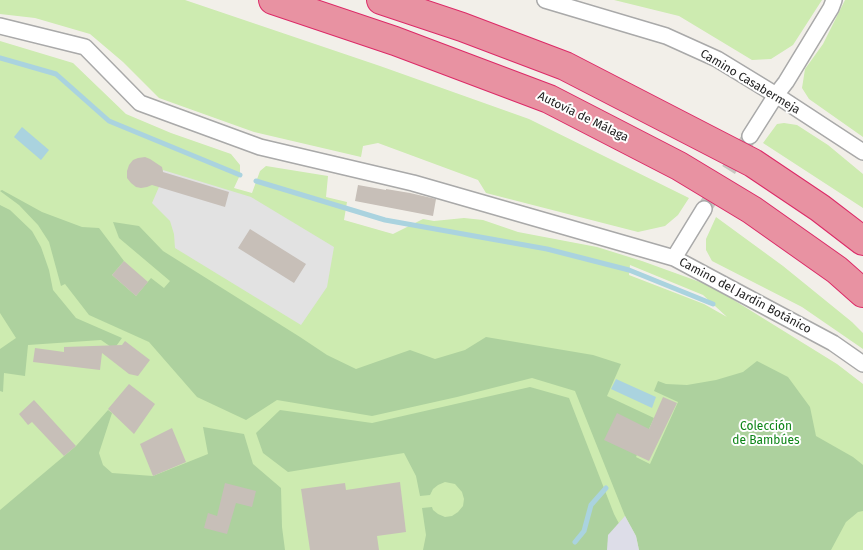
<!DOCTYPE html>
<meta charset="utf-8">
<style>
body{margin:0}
canvas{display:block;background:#f2efe9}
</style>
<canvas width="863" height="550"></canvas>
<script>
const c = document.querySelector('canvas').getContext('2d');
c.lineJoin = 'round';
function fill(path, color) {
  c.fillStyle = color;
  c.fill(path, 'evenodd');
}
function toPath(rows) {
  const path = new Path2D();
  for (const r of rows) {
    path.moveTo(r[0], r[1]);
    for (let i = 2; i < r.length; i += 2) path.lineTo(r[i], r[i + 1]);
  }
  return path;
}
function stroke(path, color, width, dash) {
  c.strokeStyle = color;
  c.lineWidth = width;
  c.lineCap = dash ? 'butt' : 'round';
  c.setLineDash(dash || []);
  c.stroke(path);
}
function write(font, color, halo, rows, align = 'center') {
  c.font = font + ' "Fira Sans",sans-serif';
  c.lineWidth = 4;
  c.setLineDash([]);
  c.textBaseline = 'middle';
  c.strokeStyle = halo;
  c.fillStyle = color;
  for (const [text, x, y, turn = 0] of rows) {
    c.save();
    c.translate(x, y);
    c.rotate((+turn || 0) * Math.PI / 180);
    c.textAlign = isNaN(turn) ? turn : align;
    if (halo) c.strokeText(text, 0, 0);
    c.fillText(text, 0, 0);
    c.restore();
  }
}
fill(toPath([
 [0,0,185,0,380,66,529,119,689,198,678,215,665,226,638,232,486,193,478,180,378,143,363,146,361,157,254,132,159,98,123,62,90,34,35,18,0,14],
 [614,0,822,0,793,45,771,59,752,60,679,16],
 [845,0,863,0,863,137,809,99,802,88,805,69,823,44],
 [0,41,73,63,126,114,171,133,231,154,240,165,240,175,234,188,252,193,260,171,266,166,328,176,326,197,347,202,344,220,393,234,423,219,434,221,464,218,483,220,518,232,597,247,642,261,711,286,837,364,863,384,863,550,0,550],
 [630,265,703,295,727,317,704,304,629,275],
 [784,123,797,125,828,145,863,174,863,208,763,143,777,124],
 [716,217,783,266,852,322,863,333,863,349,802,307,712,261,706,250,706,239]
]), '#cdebb0');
fill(toPath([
 [2,190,42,212,82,227,99,228,124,261,112,275,136,296,151,278,164,288,170,281,119,238,113,222,139,226,163,251,300,337,327,355,356,369,410,350,435,359,465,350,486,337,593,355,621,364,607,396,654,418,636,457,650,464,678,402,654,391,658,381,666,384,687,385,716,380,743,372,757,361,788,377,810,407,816,436,853,457,863,465,863,511,858,512,846,522,831,550,639,550,636,536,625,516,575,391,532,378,457,397,372,416,277,400,246,420,197,397,149,342,89,315,65,284,61,286,49,242,38,225,19,205,0,191],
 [0,205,10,210,32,231,41,247,49,270,53,290,76,318,122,338,114,349,101,340,28,345,25,376,4,373,3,392,0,391,0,349,16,338,0,313],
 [530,387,569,398,614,514,628,541,631,550,423,550,426,535,422,508,432,507,433,510,438,514,445,517,452,516,458,512,463,506,464,499,462,492,455,484,445,482,438,485,433,489,430,495,420,496,416,476,404,453,288,472,263,453,256,433,280,410,372,423],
 [108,410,112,413,99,453,103,465,112,473,153,476,208,454,203,427,244,434,253,464,281,488,282,527,285,550,0,550,0,510,76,446]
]), '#add19e');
fill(toPath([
 [163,170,251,197,334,247,327,287,301,325,175,248,174,234,170,221,152,203,162,180]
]), '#e2e2e2');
fill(toPath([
 [625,516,636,536,639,550,607,550,608,535]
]), '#dddde8');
fill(toPath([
 [22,127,49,150,41,160,14,137],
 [616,379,656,397,652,408,611,389]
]), '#aad3df');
stroke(toPath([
 [0,58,56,74,109,121,240,175],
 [256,181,385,220,547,249,629,270,713,304],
 [575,542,584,531,591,505,606,488]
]), '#aad3df', 5);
fill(toPath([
 [145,157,150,159,162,167,163,172,229,192,225,207,152,185,147,187,141,188,136,187,131,183,127,178,127,171,129,165,133,160,138,158],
 [358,185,386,190,386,189,410,193,436,199,433,216,355,201],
 [250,229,306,264,294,283,238,248],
 [124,261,148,282,136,296,112,275],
 [125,341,150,360,138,376,129,374,102,353,100,370,33,362,35,348,64,352,64,347,122,345],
 [129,384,155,404,134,434,108,409],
 [663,397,677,403,649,461,604,440,617,413,649,429],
 [34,400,76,446,64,456,32,422,28,425,19,414],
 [172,428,186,462,153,476,140,444],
 [400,482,406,532,377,536,379,550,310,550,301,489,345,483,346,490],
 [225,483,256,491,252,507,236,503,227,534,204,528,208,513,217,516]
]), '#c7bfb8');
stroke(toPath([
 [704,209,750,136]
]), '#c8c6c1', 15, [15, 8]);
const street = toPath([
 [545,0,666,36,717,59,776,95,863,152],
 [0,26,85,47,140,103,260,147,413,183,674,258,833,343,863,364],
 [750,136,776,95,786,82,831,8,834,0],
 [674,258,704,209]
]);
const highway = toPath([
 [273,0,395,41,549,99,679,166,752,210,837,270,863,293],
 [381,0,462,27,565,66,753,163,820,208,863,241]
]);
stroke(street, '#a9a9a9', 18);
stroke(highway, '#dc2a67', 30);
stroke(street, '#fff', 15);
stroke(highway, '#e892a2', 28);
write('12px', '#222', '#fff', [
 ["Camino Casabermeja",750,82,31],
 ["Autovía de Málaga",583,117,26],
 ["Camino del Jardín Botánico",745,296,28]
]);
write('12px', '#0c8416', '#fff', [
 ["Colección",766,427],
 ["de Bambúes",766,441]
]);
</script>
